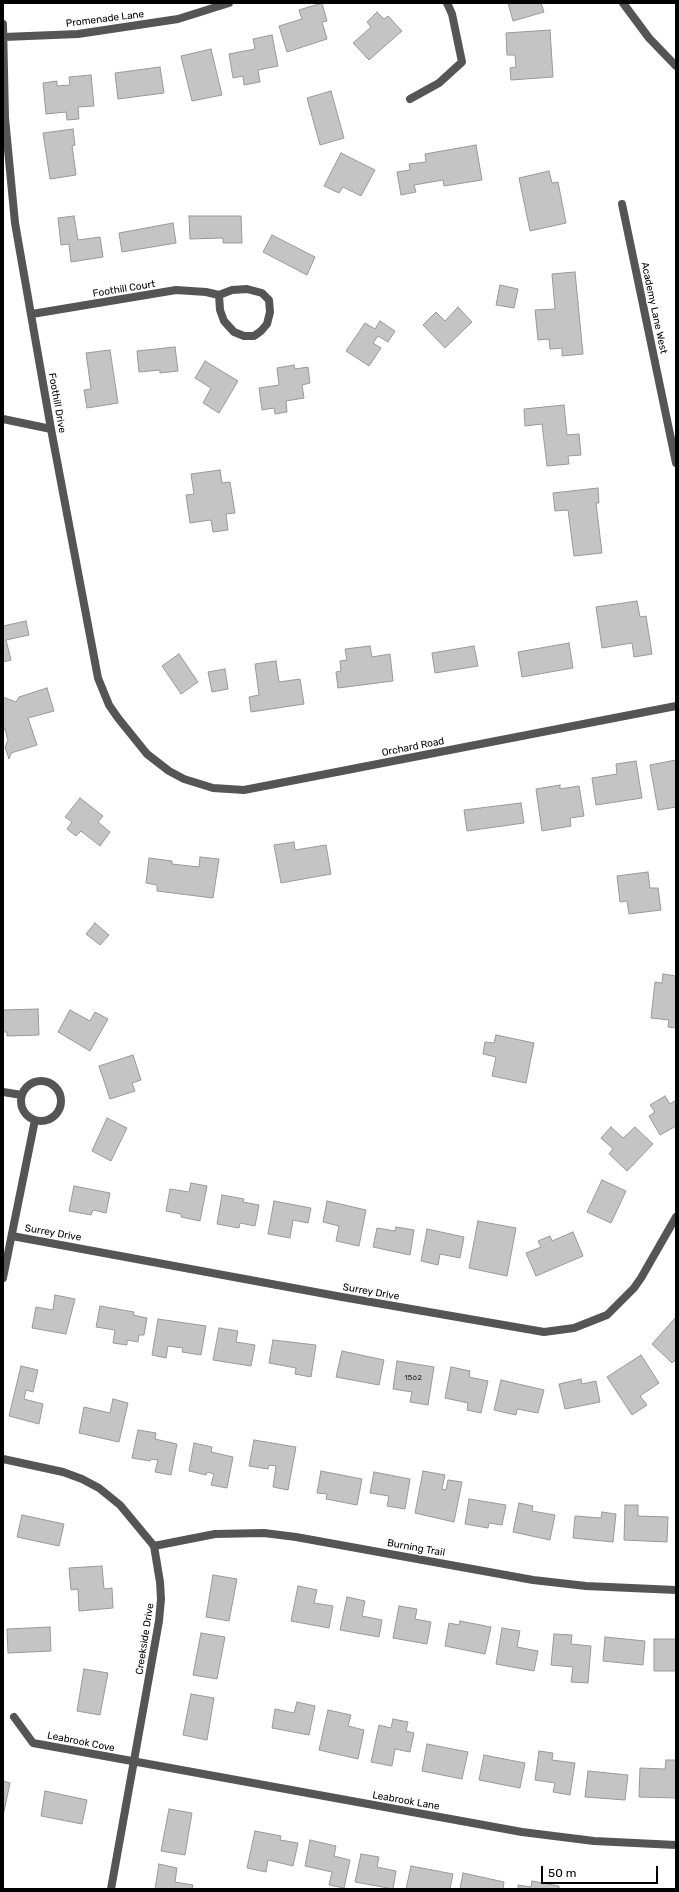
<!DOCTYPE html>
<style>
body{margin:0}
#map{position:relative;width:679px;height:1892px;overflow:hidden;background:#fff;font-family:Rubik,sans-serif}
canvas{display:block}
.frame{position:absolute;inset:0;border:4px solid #000;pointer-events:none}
.scale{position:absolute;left:541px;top:1866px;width:117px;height:18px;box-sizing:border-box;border:2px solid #000;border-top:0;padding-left:5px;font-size:12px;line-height:14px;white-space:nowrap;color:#000;-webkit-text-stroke:3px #fff;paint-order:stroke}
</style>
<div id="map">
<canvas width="679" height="1892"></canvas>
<div class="frame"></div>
<div class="scale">50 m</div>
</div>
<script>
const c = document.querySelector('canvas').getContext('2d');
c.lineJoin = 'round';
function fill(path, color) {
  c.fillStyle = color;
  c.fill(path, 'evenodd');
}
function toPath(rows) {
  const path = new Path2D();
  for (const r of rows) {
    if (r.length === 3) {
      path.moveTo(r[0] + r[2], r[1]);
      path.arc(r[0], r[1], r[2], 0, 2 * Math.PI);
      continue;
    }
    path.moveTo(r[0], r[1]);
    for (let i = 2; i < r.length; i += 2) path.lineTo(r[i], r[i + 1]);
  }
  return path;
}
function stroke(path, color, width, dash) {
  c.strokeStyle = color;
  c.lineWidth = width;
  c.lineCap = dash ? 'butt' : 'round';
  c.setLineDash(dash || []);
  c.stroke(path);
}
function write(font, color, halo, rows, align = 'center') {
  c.font = font + ' Rubik,sans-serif';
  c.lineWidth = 3;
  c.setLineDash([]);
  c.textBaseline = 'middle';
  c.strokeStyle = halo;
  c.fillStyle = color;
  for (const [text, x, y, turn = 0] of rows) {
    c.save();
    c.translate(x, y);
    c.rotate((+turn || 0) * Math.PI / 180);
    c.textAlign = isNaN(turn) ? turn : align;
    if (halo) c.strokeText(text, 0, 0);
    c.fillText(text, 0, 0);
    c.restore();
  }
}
const building = toPath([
 [322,3,327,21,322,22,327,39,287,52,279,26,302,19,299,10,322,3],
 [508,3,541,3,544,12,513,21,508,3],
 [377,12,384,19,388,16,402,31,369,60,353,43,371,27,367,22,377,12],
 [550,30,553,77,511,80,510,68,516,67,515,55,507,55,506,33,550,30],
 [272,35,278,66,258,70,260,82,244,85,243,76,233,78,229,54,255,49,253,39,272,35],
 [211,49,222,95,192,101,181,56,211,49],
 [160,67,164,93,118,99,115,73,160,67],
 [91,75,94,106,78,107,79,119,67,120,66,112,46,114,43,83,57,81,57,86,70,85,69,77,91,75],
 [331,91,344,138,320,145,307,98,331,91],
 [73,129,75,145,72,146,76,175,50,179,43,133,73,129],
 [476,145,482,180,444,186,443,180,414,185,416,192,401,195,397,172,410,170,409,164,426,162,425,154,476,145],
 [341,153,375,170,361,196,343,187,339,193,324,186,341,153],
 [549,171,552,183,558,182,566,223,530,231,519,178,549,171],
 [74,216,78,240,100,237,103,257,71,262,69,244,61,245,58,218,74,216],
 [189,216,241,216,242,243,223,243,223,238,190,239,189,216],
 [173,223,176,243,122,252,119,233,173,223],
 [272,235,315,257,307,275,263,252,272,235],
 [575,272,583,354,562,356,562,348,550,349,549,339,538,340,535,310,555,309,552,274,575,272],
 [500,285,518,289,514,308,496,305,500,285],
 [458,307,472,322,445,348,423,325,436,312,445,321,458,307],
 [380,321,395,331,388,342,378,336,373,343,381,348,369,366,346,351,365,323,375,329,380,321],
 [175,347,178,371,160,373,160,370,139,372,137,351,175,347],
 [110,350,118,403,87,408,84,390,91,389,86,353,110,350],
 [205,361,238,381,219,413,203,403,211,388,195,378,205,361],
 [294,365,295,369,308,367,310,383,302,385,304,398,286,401,287,412,275,414,274,408,262,410,259,388,279,385,277,368,294,365],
 [564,405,567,435,579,434,581,455,568,456,569,464,547,466,542,424,525,426,524,409,564,405],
 [220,470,222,483,230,482,235,513,226,514,228,530,213,532,211,520,190,523,186,495,194,494,191,474,220,470],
 [598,488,599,503,596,503,602,553,574,556,568,510,555,511,553,493,598,488],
 [637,601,640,617,646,616,652,654,634,657,632,643,602,648,596,607,637,601],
 [26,621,29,635,6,640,11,660,3,662,3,626,26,621],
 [569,643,573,668,522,677,518,652,569,643],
 [370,646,372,657,390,654,393,681,338,688,336,672,341,671,340,661,347,660,345,649,370,646],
 [474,646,478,666,435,673,432,653,474,646],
 [179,654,198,682,181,694,162,666,179,654],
 [276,661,279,682,300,679,304,704,251,712,249,697,259,695,255,664,276,661],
 [225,669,228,689,212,692,208,672,225,669],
 [47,688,54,711,28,718,37,745,11,753,9,759,5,747,8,740,5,729,3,728,3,697,16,702,19,697,47,688],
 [676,760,676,807,658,810,650,765,676,760],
 [636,761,642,798,596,805,592,778,617,774,616,764,636,761],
 [560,785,560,789,579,786,584,816,570,818,571,826,542,831,536,789,560,785],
 [80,798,103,816,98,822,110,832,100,846,81,831,76,836,67,829,72,822,65,817,80,798],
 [521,803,524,823,467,831,464,810,521,803],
 [294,842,295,850,326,845,331,874,281,883,274,845,294,842],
 [200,857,219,859,213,898,157,891,157,885,146,883,149,858,172,861,172,864,199,867,200,857],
 [648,872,650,888,658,888,661,910,629,914,627,901,620,902,617,876,648,872],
 [95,923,109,935,100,945,86,934,95,923],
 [663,974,676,976,676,1028,668,1027,669,1020,651,1018,655,982,662,983,663,974],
 [38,1009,39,1035,7,1036,7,1032,3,1032,3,1010,38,1009],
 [70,1010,90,1021,95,1012,108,1019,90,1051,58,1032,70,1010],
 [496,1035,534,1043,526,1083,492,1076,496,1057,483,1054,485,1042,494,1043,496,1035],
 [133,1055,141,1080,132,1083,135,1091,110,1099,99,1066,133,1055],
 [665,1096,670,1104,676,1100,676,1126,660,1135,649,1116,655,1112,650,1105,665,1096],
 [107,1118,127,1128,111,1161,92,1151,107,1118],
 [611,1127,623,1138,635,1127,653,1144,627,1171,609,1154,613,1149,601,1138,611,1127],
 [602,1180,626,1191,611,1223,587,1212,602,1180],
 [191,1183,207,1186,200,1221,181,1217,181,1214,166,1211,170,1189,189,1192,191,1183],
 [74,1186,110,1193,106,1213,93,1210,91,1215,69,1211,74,1186],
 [222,1195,244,1199,243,1202,259,1205,255,1226,240,1223,239,1228,217,1224,222,1195],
 [274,1201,311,1208,308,1223,293,1220,290,1238,268,1234,274,1201],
 [327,1201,366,1210,359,1246,336,1241,339,1226,323,1222,327,1201],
 [478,1221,516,1228,507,1276,469,1268,478,1221],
 [396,1227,414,1230,410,1255,373,1247,377,1228,395,1231,396,1227],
 [427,1229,464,1237,460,1258,440,1254,438,1265,421,1261,427,1229],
 [573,1232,583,1256,536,1276,526,1253,541,1247,538,1241,550,1236,552,1241,573,1232],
 [55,1295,75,1299,66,1334,32,1328,36,1307,53,1310,55,1295],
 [100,1306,134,1312,133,1315,147,1318,144,1335,139,1335,138,1342,127,1340,127,1345,113,1343,115,1330,96,1327,100,1306],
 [676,1317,676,1359,672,1363,652,1344,676,1317],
 [158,1319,206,1326,201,1355,182,1352,183,1348,168,1346,166,1358,152,1355,158,1319],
 [219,1328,238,1331,236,1342,255,1345,251,1366,213,1360,219,1328],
 [273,1340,316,1345,311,1377,295,1374,296,1368,269,1363,273,1340],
 [342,1351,384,1360,379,1385,336,1377,342,1351],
 [641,1355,659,1383,640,1396,647,1405,632,1415,607,1377,641,1355],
 [397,1361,434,1367,428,1405,410,1402,412,1392,393,1389,397,1361],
 [21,1366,38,1370,33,1392,26,1390,24,1399,43,1404,39,1424,9,1416,21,1366],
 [451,1367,470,1371,469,1377,488,1381,481,1413,467,1410,468,1403,445,1398,451,1367],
 [581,1379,582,1384,596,1381,600,1402,565,1409,559,1384,581,1379],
 [501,1380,544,1390,538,1413,517,1409,516,1415,494,1410,501,1380],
 [113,1399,128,1403,119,1442,79,1433,84,1407,110,1413,113,1399],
 [138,1430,156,1433,155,1439,177,1444,171,1475,155,1472,158,1460,151,1459,150,1461,132,1458,138,1430],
 [254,1440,296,1447,288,1490,273,1487,276,1466,269,1465,268,1469,249,1466,254,1440],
 [194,1443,212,1447,211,1452,233,1457,227,1488,211,1485,214,1474,207,1472,206,1475,189,1471,194,1443],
 [321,1471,362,1479,357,1505,326,1499,327,1494,317,1493,321,1471],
 [423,1471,445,1475,442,1489,446,1490,448,1480,462,1482,454,1522,415,1513,423,1471],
 [374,1472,410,1479,405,1509,387,1506,389,1496,370,1493,374,1472],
 [469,1499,506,1505,502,1525,489,1523,488,1528,465,1524,469,1499],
 [519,1503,533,1506,532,1511,555,1515,550,1540,513,1532,519,1503],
 [625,1505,638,1505,638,1516,668,1517,667,1542,624,1540,625,1505],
 [602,1512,616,1514,613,1542,573,1538,575,1516,601,1518,602,1512],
 [22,1515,64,1524,59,1546,17,1537,22,1515],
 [102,1566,104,1589,112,1588,113,1608,79,1611,78,1589,71,1590,69,1568,102,1566],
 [213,1575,237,1579,229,1621,206,1617,213,1575],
 [298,1586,317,1590,314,1603,333,1606,329,1628,291,1621,298,1586],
 [347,1597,365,1601,362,1616,382,1620,379,1637,340,1630,347,1597],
 [399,1606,417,1609,415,1619,431,1622,427,1644,393,1638,399,1606],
 [460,1621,491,1627,485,1654,445,1646,449,1623,459,1625,460,1621],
 [50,1627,51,1651,8,1653,7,1629,50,1627],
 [502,1628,520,1631,517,1647,538,1651,534,1671,496,1664,502,1628],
 [201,1633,225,1637,217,1679,193,1675,201,1633],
 [554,1634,572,1635,571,1644,591,1646,588,1683,571,1682,573,1667,551,1665,554,1634],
 [605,1637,645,1641,643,1665,603,1661,605,1637],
 [654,1639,676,1639,676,1671,654,1671,654,1639],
 [84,1669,108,1673,100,1715,77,1711,84,1669],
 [191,1694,214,1698,207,1740,183,1735,191,1694],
 [297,1702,315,1706,309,1735,272,1728,275,1709,294,1713,297,1702],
 [328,1710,351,1715,348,1726,364,1730,358,1759,319,1750,328,1710],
 [393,1719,408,1722,406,1731,414,1733,410,1752,395,1749,392,1766,371,1762,379,1725,391,1728,393,1719],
 [427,1744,468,1752,462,1779,422,1771,427,1744],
 [539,1751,553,1753,552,1760,575,1763,570,1795,553,1792,555,1783,535,1780,539,1751],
 [484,1755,525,1763,520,1788,479,1780,484,1755],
 [666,1760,676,1760,676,1798,639,1797,640,1768,665,1769,666,1760],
 [588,1771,628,1775,625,1800,585,1797,588,1771],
 [3,1781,10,1783,3,1816,3,1781],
 [45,1791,87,1800,82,1824,41,1816,45,1791],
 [169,1809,192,1813,185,1855,161,1851,169,1809],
 [255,1831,281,1836,280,1840,298,1843,293,1866,268,1860,266,1872,247,1868,255,1831],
 [310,1840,336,1846,334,1856,350,1860,344,1888,329,1885,332,1872,305,1866,310,1840],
 [361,1854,379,1857,377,1867,396,1871,393,1889,355,1882,361,1854],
 [159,1864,177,1868,175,1882,193,1885,192,1889,155,1889,159,1864],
 [411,1866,453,1874,450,1889,406,1889,411,1866],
 [463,1873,504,1882,503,1889,460,1889,463,1873],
 [532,1881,559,1886,559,1889,518,1889,518,1885,531,1887,532,1881]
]);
fill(building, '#c4c4c4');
stroke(building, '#999', 1);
stroke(toPath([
 [623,3,649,38,676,66],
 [3,24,5,118,15,223,51,429,98,678,109,705,118,718,147,754,169,771,184,779,213,788,244,790,676,706],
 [4,37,78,34,178,19,229,3],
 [410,99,439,83,462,62,452,14,447,3],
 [622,204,676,463],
 [32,314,176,290,206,292,219,295,232,290,247,289,262,293,269,300,270,312,267,324,261,331,254,336,244,336,234,332,224,321,220,310,219,295],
 [3,419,51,429],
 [41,1101,20],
 [3,1092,22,1095],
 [12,1236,342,1297,544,1332,574,1328,607,1315,634,1288,641,1278,676,1217],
 [3,1278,35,1120],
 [3,1459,63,1472,82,1479,99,1488,120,1505,154,1546,160,1582,161,1599,159,1621,111,1889],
 [154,1546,215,1534,264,1533,296,1537,533,1580,586,1586,676,1590],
 [14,1717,33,1743,522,1832,594,1841,676,1845]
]), '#555', 8);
write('8px', '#313131', null, [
 ["1562",413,1378]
]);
write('10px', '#000', '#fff', [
 ["Promenade Lane",105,19,-7],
 ["Foothill Court",124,289,-9],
 ["Academy Lane West",654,308,78],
 ["Foothill Drive",57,403,80],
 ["Orchard Road",413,747,-11],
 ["Surrey Drive",53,1233,10],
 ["Surrey Drive",371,1292,10],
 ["Burning Trail",416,1548,10],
 ["Creekside Drive",145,1639,-81],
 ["Leabrook Cove",81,1742,11],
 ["Leabrook Lane",406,1801,10]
]);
</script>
